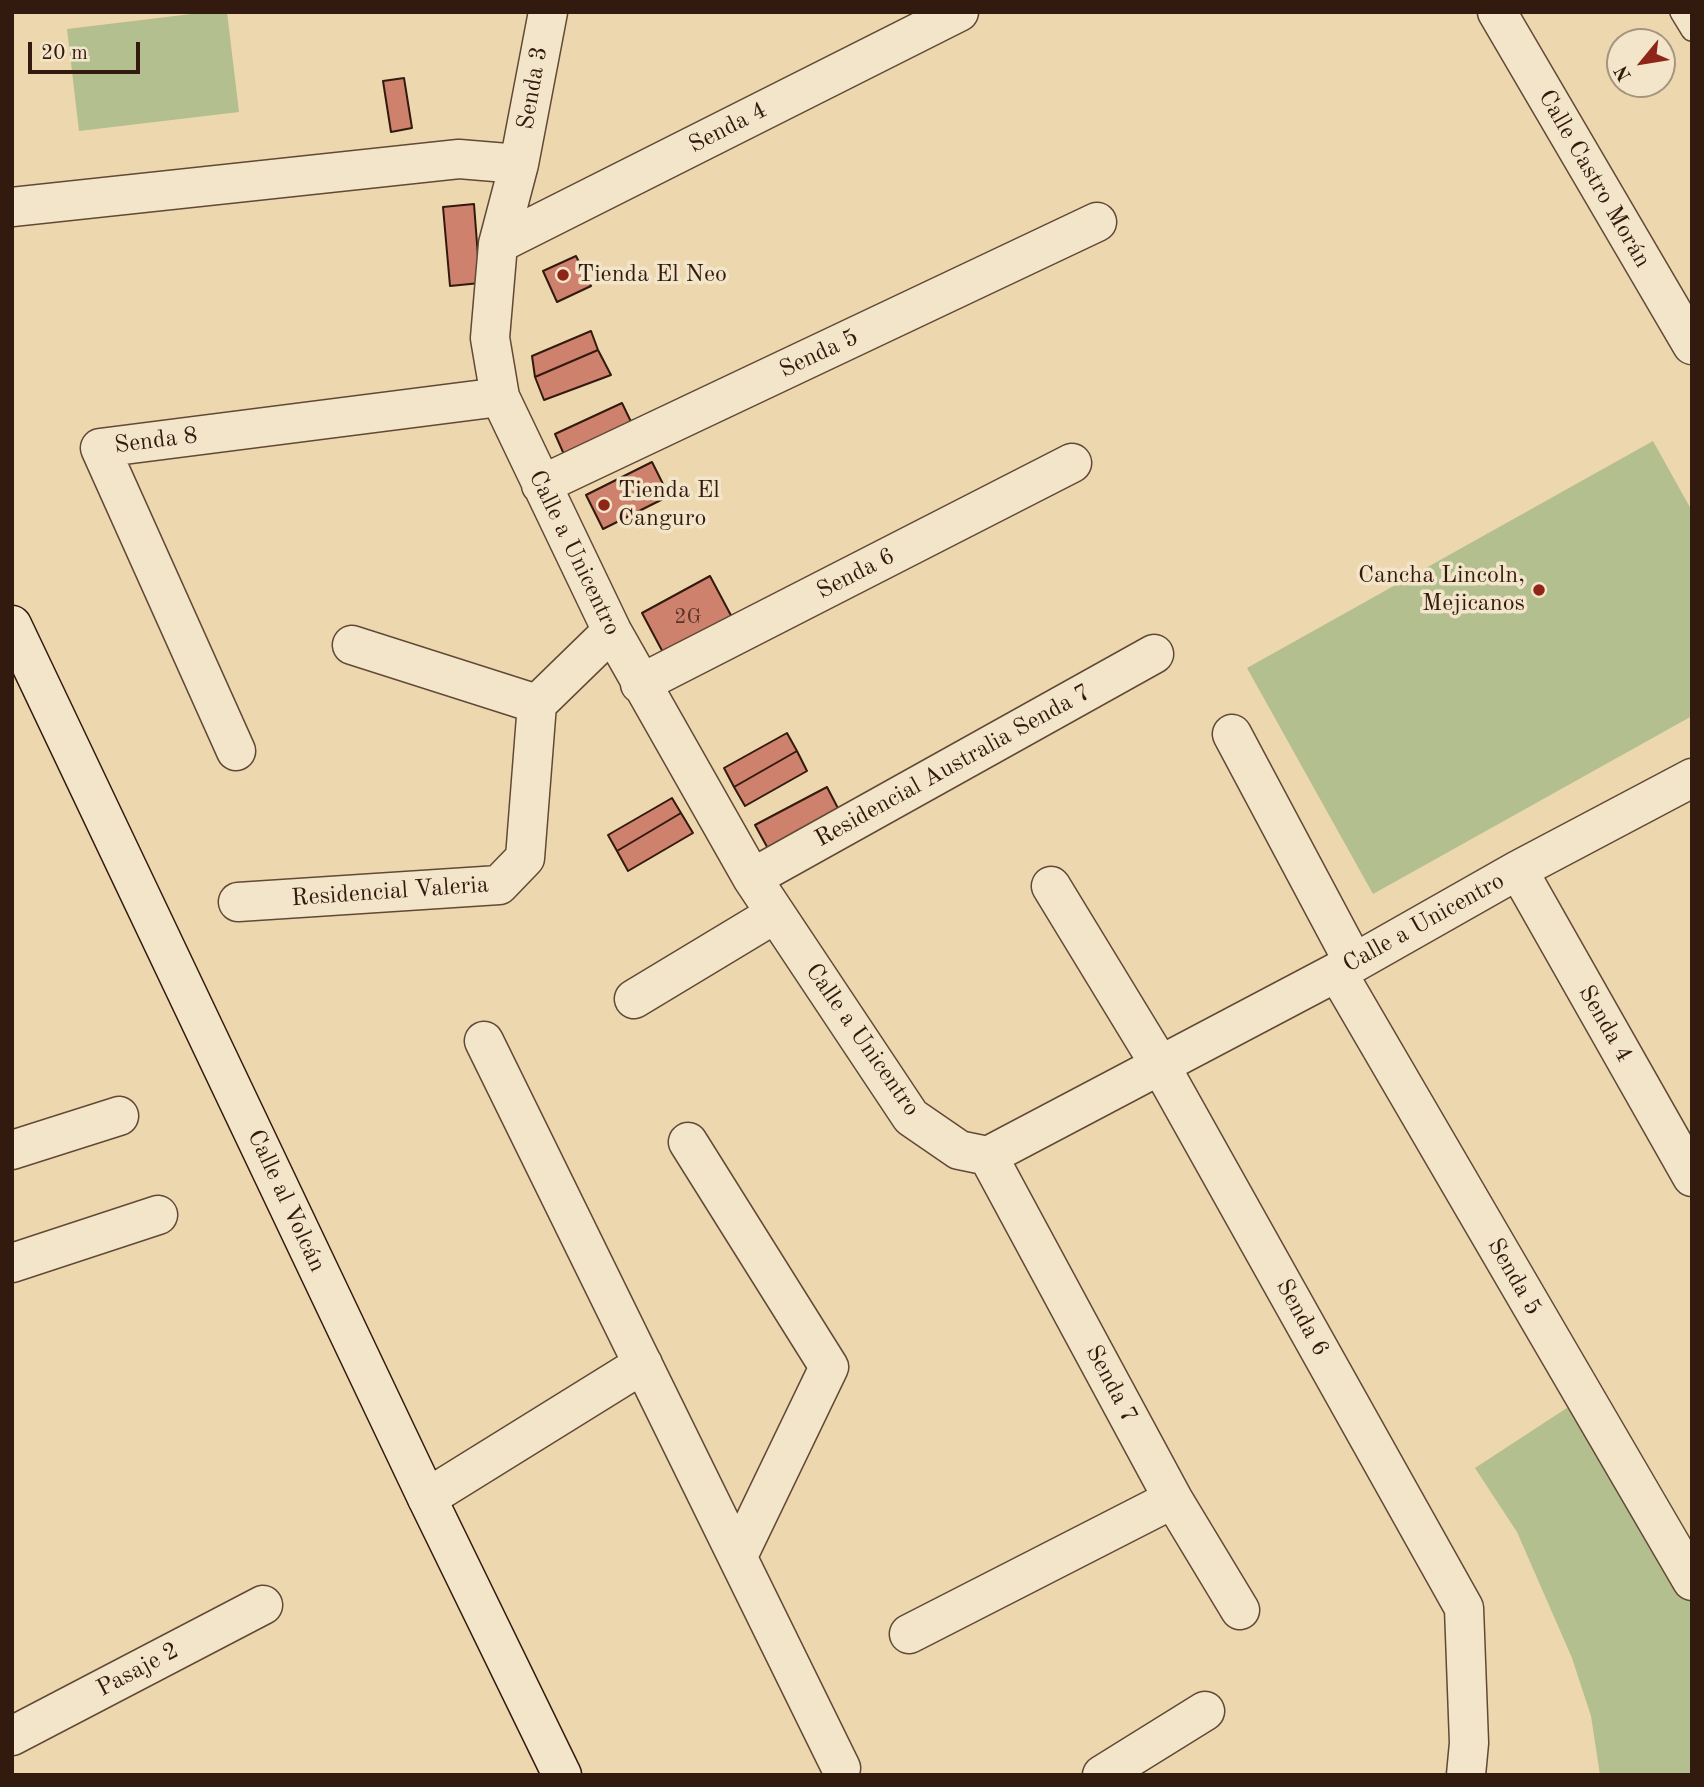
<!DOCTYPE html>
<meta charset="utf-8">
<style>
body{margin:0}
#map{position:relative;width:1704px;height:1787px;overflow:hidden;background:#edd7ae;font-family:"Old Standard TT",serif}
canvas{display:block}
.frame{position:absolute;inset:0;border:14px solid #321a0e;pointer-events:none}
.north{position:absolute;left:1606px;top:28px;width:70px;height:70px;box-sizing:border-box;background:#f3e5ca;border:2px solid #a6947f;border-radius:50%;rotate:240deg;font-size:19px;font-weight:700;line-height:28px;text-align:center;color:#321a0e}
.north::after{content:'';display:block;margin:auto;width:24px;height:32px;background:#8f2418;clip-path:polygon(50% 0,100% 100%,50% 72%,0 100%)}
.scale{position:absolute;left:28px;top:42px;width:112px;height:32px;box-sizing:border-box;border:4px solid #321a0e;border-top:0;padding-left:9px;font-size:21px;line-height:24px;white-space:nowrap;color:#321a0e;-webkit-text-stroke:5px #f3e5ca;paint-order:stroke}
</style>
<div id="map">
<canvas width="1704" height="1787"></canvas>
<div class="frame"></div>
<div class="north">N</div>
<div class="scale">20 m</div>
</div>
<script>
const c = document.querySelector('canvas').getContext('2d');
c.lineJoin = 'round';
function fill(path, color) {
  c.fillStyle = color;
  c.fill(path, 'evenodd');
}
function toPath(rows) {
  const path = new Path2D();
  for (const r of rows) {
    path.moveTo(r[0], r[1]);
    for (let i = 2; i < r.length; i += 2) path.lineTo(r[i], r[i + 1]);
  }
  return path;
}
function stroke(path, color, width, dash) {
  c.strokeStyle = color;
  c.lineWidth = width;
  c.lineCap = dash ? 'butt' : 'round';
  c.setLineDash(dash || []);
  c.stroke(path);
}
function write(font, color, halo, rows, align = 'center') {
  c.font = font + ' "Old Standard TT",serif';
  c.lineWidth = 7;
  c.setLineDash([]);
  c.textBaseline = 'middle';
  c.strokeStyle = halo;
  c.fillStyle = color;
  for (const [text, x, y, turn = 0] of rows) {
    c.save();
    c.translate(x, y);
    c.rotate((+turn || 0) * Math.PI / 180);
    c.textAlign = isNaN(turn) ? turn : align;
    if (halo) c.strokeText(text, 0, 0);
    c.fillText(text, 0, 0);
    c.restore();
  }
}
fill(toPath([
 [208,12,227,12,239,112,79,131,67,29],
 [1653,441,1692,511,1692,716,1373,894,1247,668],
 [1576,1402,1692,1599,1692,1775,1600,1775,1591,1716,1572,1658,1517,1532,1475,1468]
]), '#b3bf8e');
const building = toPath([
 [404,78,412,128,391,132,383,81,404,78],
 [474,204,480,283,450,286,443,207,474,204],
 [576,256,591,286,557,302,543,271,576,256],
 [591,331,598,350,535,377,532,356,591,331],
 [598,350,611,375,544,400,535,377,598,350],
 [622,403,634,428,566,459,555,434,622,403],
 [652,462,669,496,603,529,586,495,652,462],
 [710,576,734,621,666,658,642,613,710,576],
 [787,733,797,751,734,787,724,768,787,733],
 [797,751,807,771,745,806,734,787,797,751],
 [827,787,842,816,771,854,755,825,827,787],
 [672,798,681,813,617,851,608,835,672,798],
 [681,813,693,833,628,871,617,851,681,813]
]);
fill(building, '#ce816c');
stroke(building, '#321a0e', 2);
const service = toPath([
 [1681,12,1692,30]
]);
const minor = toPath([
 [548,12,519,164,498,244,490,338,500,397,612,631,752,878,911,1117,959,1150,988,1156,1354,963,1518,870,1692,778],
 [1497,12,1692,345],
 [12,207,459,159,519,164],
 [498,244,959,12],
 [541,485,1097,222],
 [352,645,537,704],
 [640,684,1072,463],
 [1232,734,1354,963],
 [236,751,100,448,500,397],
 [1518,870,1692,1177],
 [752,878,1154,654],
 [1051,886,1160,1065,1464,1608,1469,1743,1466,1775],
 [238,902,499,885,525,858,537,704,612,631],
 [1337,972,1692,1581],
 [634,999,775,914],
 [484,1041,841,1768],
 [688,1142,829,1367,738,1556],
 [12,1150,119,1116],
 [988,1156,1173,1499,1240,1610],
 [12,1263,158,1215],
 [427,1498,643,1364],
 [909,1634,1173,1499],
 [12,1736,263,1605],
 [1102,1775,1205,1711]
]);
const secondary = toPath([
 [12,625,427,1498,562,1775]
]);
stroke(service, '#614936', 24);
stroke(minor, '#614936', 41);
stroke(secondary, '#321a0e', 41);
stroke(service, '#f3e5ca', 21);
stroke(minor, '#f3e5ca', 38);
stroke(secondary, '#f3e5ca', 38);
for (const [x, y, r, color] of [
 [563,275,7,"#8f2418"],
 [604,505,7,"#8f2418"],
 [1539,590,7,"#8f2418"]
]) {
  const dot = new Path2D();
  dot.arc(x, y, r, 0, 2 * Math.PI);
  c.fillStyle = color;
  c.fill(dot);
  stroke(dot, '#f3e5ca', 2.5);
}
write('21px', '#593426', null, [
 ["2G",688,617]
]);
write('24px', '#321a0e', '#f3e5ca', [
 ["Senda 3",533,88,-80],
 ["Senda 4",728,128,-27],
 ["Calle Castro Morán",1594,179,60],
 ["Senda 5",819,354,-25],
 ["Senda 8",156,441,-7],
 ["Calle a Unicentro",574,553,64],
 ["Senda 6",856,574,-27],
 ["Residencial Australia Senda 7",953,766,-29],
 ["Residencial Valeria",390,892,-4],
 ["Calle a Unicentro",1424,923,-29],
 ["Senda 4",1605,1024,60],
 ["Calle a Unicentro",862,1040,55],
 ["Calle al Volcán",286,1201,65],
 ["Senda 5",1514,1277,60],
 ["Senda 6",1302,1318,61],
 ["Senda 7",1111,1384,62],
 ["Pasaje 2",138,1670,-28]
]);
write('24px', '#321a0e', '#f3e5ca', [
 ["Tienda El Neo",577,275],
 ["Tienda El",618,491],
 ["Canguro",618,519],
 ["Cancha Lincoln,",1525,576,"right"],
 ["Mejicanos",1525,604,"right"]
], 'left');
</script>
